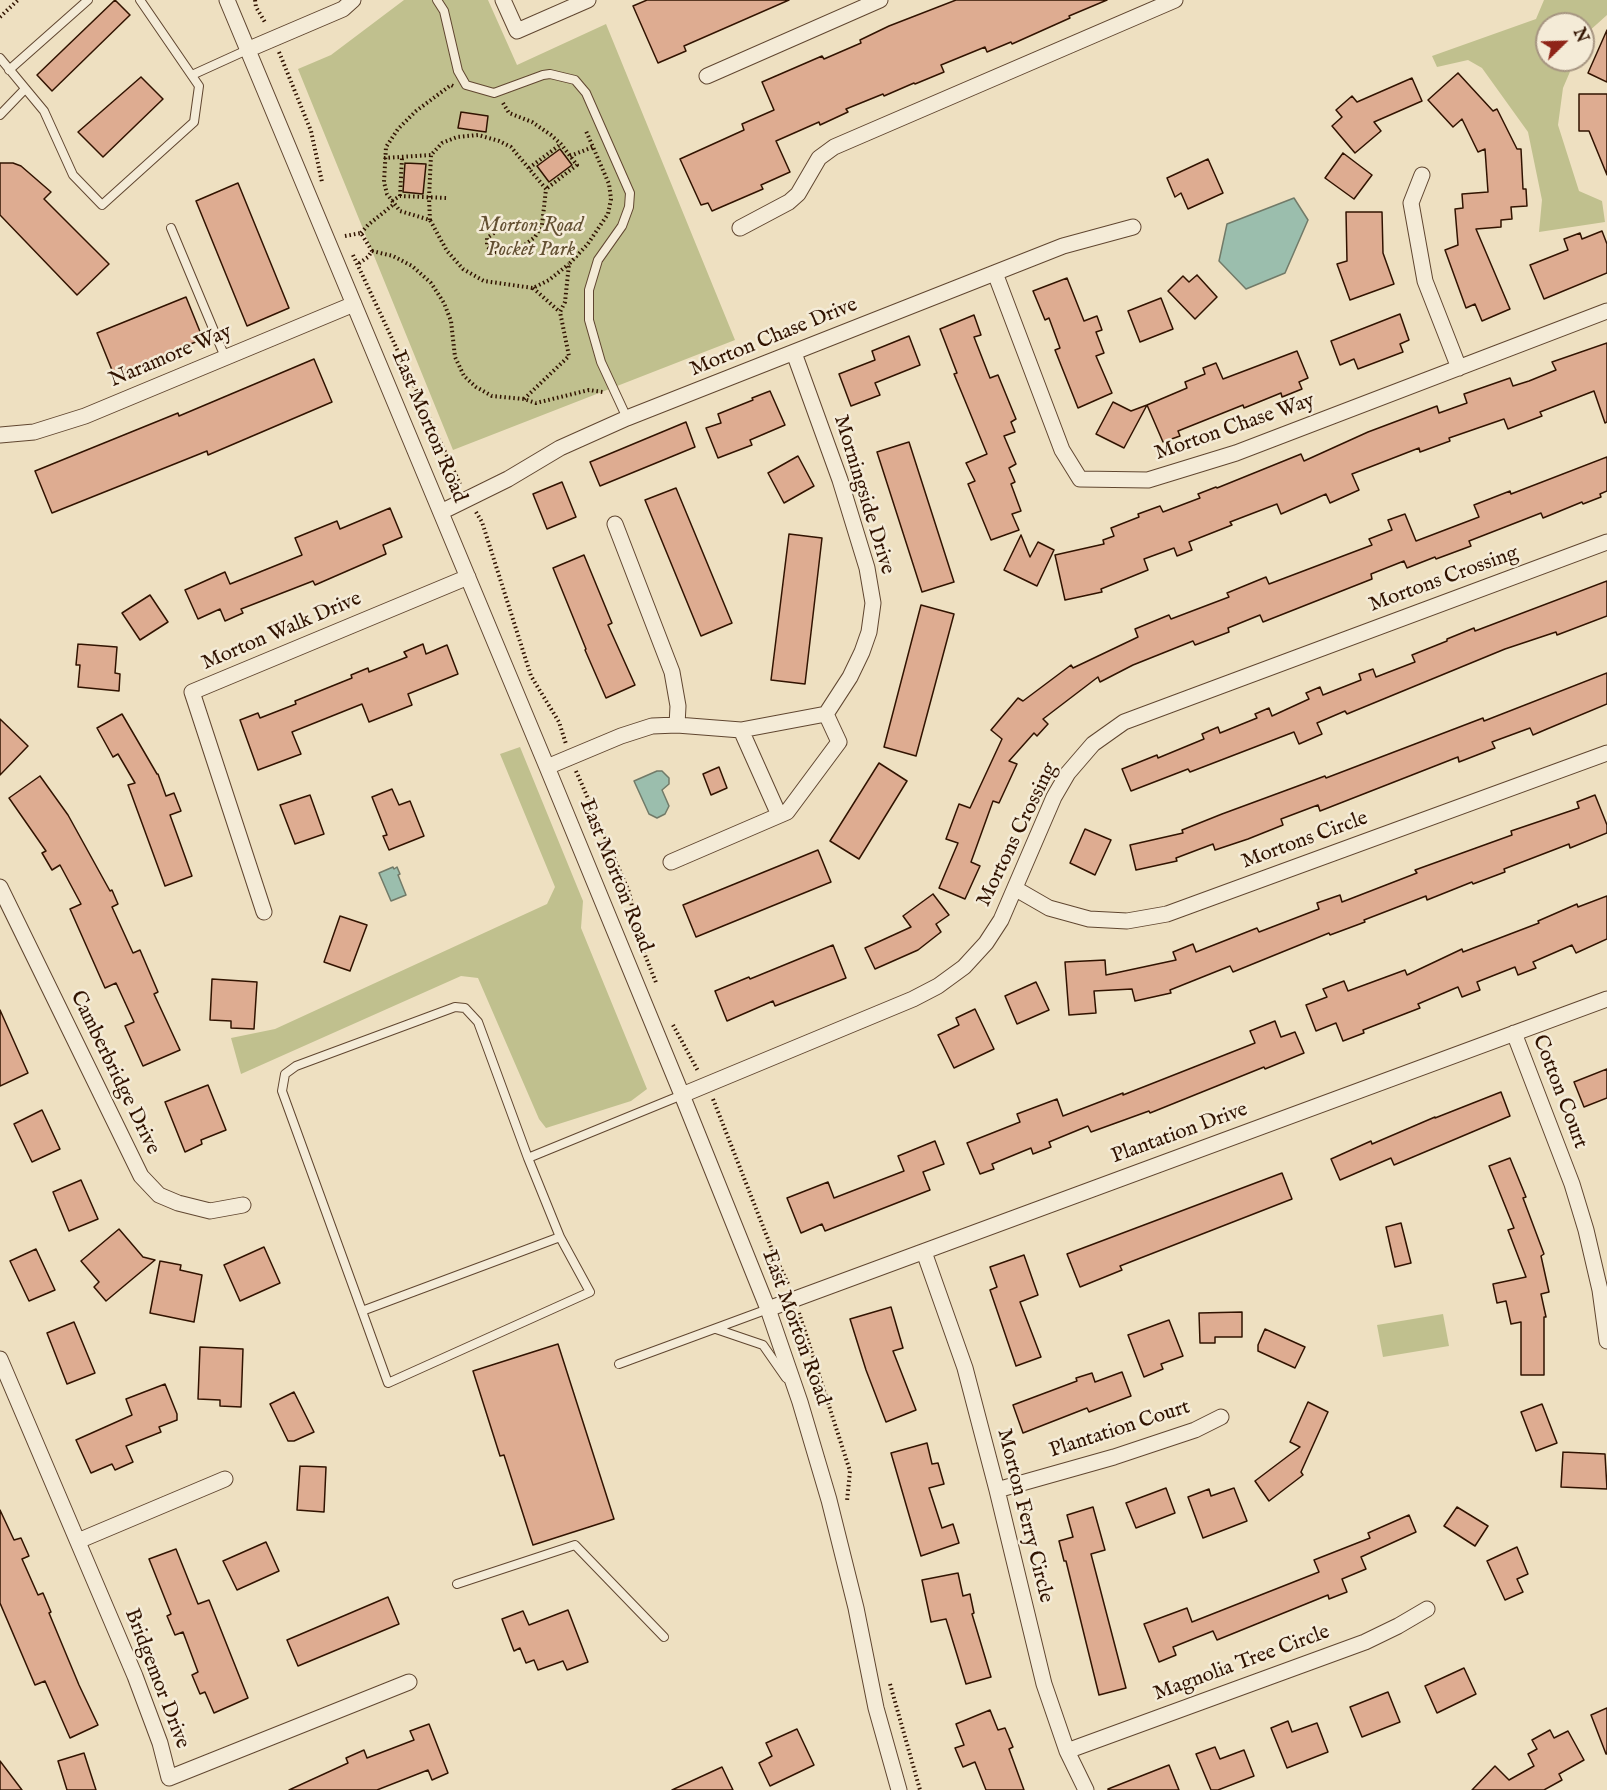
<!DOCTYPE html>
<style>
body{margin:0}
#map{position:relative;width:1607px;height:1790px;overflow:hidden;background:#eee0c1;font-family:"IM FELL English",serif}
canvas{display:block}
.north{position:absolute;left:1535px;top:12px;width:60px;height:60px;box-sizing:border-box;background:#f4ebd7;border:2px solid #a69581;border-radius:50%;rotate:67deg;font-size:16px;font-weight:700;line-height:24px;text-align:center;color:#311300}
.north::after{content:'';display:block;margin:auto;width:21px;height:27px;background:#8f2418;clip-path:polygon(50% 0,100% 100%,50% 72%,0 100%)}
</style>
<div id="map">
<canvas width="1607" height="1790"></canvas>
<div class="north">N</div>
</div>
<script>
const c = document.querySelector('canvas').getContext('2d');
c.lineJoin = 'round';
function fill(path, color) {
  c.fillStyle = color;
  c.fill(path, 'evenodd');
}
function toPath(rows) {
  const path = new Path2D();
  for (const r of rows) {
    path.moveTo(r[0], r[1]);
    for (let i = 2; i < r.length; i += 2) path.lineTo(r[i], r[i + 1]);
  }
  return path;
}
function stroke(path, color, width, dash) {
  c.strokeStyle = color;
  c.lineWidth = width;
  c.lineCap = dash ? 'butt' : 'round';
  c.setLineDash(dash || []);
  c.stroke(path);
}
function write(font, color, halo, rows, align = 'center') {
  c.font = font + ' "IM FELL English",serif';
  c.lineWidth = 5;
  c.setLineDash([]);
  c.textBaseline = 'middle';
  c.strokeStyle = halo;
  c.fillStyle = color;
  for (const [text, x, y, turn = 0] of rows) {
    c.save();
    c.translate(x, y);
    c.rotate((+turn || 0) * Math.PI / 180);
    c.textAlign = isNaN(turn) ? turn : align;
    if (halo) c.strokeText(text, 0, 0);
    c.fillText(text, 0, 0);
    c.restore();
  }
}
fill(toPath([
 [404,0,488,0,517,65,606,24,735,340,453,450,298,69,331,55],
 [1544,0,1607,0,1607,15,1587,33,1583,42,1583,24,1547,24,1547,60,1575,60,1563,88,1558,125,1579,191,1602,201,1605,222,1539,232,1542,200,1528,132,1482,68,1468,60,1437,67,1432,56,1536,19],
 [520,747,583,901,581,928,647,1089,631,1101,546,1128,539,1119,478,978,461,976,241,1074,231,1038,275,1029,547,904,555,887,500,754],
 [1443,1314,1449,1346,1383,1357,1377,1325]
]), '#c0c08e');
const water = toPath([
 [1294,198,1308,220,1285,273,1246,289,1219,261,1227,224,1294,198],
 [657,771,662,771,669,778,669,784,662,790,669,806,665,814,657,818,649,814,634,781,657,771],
 [393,867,394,869,397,867,400,874,398,875,406,895,391,901,379,873,393,867]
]);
fill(water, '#9bbead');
stroke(water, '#717a68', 1.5);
const building = toPath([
 [115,0,130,15,52,91,37,75,115,0],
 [647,0,789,0,684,46,686,51,658,63,633,6,647,0],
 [956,0,1107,0,1069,16,1070,18,1012,44,1011,42,987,52,985,47,941,65,944,72,915,84,914,83,884,96,883,94,846,109,848,112,820,125,819,122,776,141,790,172,761,185,763,189,712,211,708,203,701,205,680,159,744,130,742,124,774,110,762,82,822,56,824,59,861,43,860,40,889,26,956,0],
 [1607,30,1607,82,1588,73,1607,30],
 [1458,73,1493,111,1497,109,1517,149,1521,149,1523,189,1526,189,1527,206,1511,207,1512,219,1501,220,1501,227,1476,229,1510,309,1482,321,1475,304,1466,308,1445,250,1458,245,1455,209,1463,208,1462,194,1488,192,1485,149,1478,152,1462,119,1453,127,1428,100,1458,73],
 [141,77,163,99,103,157,78,132,141,77],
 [1412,78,1422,101,1374,122,1381,131,1355,153,1332,126,1342,117,1336,110,1352,96,1357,102,1412,78],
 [1579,94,1607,94,1607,175,1589,131,1579,131,1579,94],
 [461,112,488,116,486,132,458,128,461,112],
 [560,149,572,165,549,182,537,166,560,149],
 [1343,153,1372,175,1354,199,1325,178,1343,153],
 [1208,159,1223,193,1188,209,1181,193,1175,197,1167,178,1208,159],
 [0,163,13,163,21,166,51,192,44,199,109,264,77,295,0,215,0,163],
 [405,163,426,164,423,194,403,192,405,163],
 [238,183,289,308,247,326,196,201,238,183],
 [1346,212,1382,212,1383,253,1394,284,1350,300,1337,264,1347,261,1346,212],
 [1602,231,1607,244,1607,273,1544,299,1530,265,1568,250,1564,239,1580,233,1582,239,1602,231],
 [1197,275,1217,297,1195,319,1168,291,1183,276,1189,282,1197,275],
 [1067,278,1084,321,1097,316,1102,330,1096,332,1104,353,1096,356,1112,393,1078,408,1055,350,1060,348,1049,318,1045,320,1033,291,1067,278],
 [186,297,203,339,114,375,97,333,186,297],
 [1161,298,1173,329,1140,342,1128,311,1161,298],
 [1400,314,1409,340,1400,344,1403,352,1358,369,1354,359,1340,365,1331,341,1400,314],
 [974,315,981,335,974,337,990,378,998,375,1016,419,1011,422,1015,432,1004,436,1016,464,1009,468,1015,482,1011,484,1021,511,1012,514,1019,530,991,540,968,484,975,481,966,463,987,454,954,374,957,373,940,329,974,315],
 [909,336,920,365,875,383,880,395,851,406,839,374,875,360,872,351,909,336],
 [1607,343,1607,422,1605,423,1594,391,1540,412,1542,416,1508,429,1504,419,1449,438,1450,441,1420,452,1419,448,1352,474,1359,490,1330,503,1326,494,1281,514,1277,504,1230,522,1232,525,1189,542,1192,550,1177,556,1174,548,1144,559,1148,570,1101,589,1102,592,1065,600,1055,555,1104,544,1103,540,1114,536,1111,528,1139,517,1138,514,1160,506,1163,512,1200,498,1198,494,1216,487,1217,488,1301,454,1304,461,1368,432,1437,406,1439,413,1467,403,1464,394,1510,378,1513,386,1529,381,1556,370,1552,362,1607,343],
 [1297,351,1308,378,1299,382,1302,389,1282,397,1281,393,1244,408,1243,405,1178,431,1180,436,1163,442,1147,405,1187,388,1185,382,1205,374,1203,368,1216,363,1223,379,1297,351],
 [314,359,332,402,208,455,207,451,52,513,35,471,178,413,179,416,314,359],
 [770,391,785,425,750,440,752,445,718,458,706,428,721,423,718,414,753,400,752,398,770,391],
 [1113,402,1131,411,1147,405,1124,448,1096,434,1113,402],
 [686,422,695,447,600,486,590,462,686,422],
 [909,442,954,582,922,592,877,452,909,442],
 [798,456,814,486,784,503,768,473,798,456],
 [1607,457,1607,491,1600,494,1601,497,1583,504,1582,502,1543,518,1541,513,1469,541,1471,546,1436,559,1435,557,1407,568,1404,561,1371,574,1372,579,1263,622,1260,615,1228,628,1229,632,1195,645,1193,641,1133,665,1100,682,1098,677,1043,719,1048,724,1037,736,1034,733,1009,761,1017,764,999,803,993,801,971,862,980,866,965,899,939,888,958,843,946,839,959,804,970,808,1002,739,991,730,1018,698,1023,701,1071,665,1073,668,1138,637,1135,629,1169,615,1171,619,1229,597,1227,593,1266,577,1269,584,1372,545,1369,539,1392,530,1388,520,1405,514,1416,541,1479,517,1474,505,1510,491,1511,494,1607,457],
 [562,482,576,517,547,529,533,494,562,482],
 [676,488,732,623,701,636,645,500,676,488],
 [390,508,402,537,383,545,386,554,315,585,313,581,241,609,243,613,225,621,220,609,198,619,185,590,225,572,230,584,302,555,295,538,337,521,340,529,390,508],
 [789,534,822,538,805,684,771,680,789,534],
 [1021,535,1030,557,1038,542,1054,550,1037,586,1004,570,1021,535],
 [584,555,612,623,608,625,635,685,606,698,585,650,586,649,553,568,584,555],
 [1607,581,1607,616,1557,635,1556,632,1505,649,1347,714,1345,711,1317,723,1322,734,1299,744,1294,732,1190,772,1188,769,1131,791,1122,769,1157,755,1158,758,1204,739,1202,734,1218,727,1220,733,1257,718,1255,714,1269,708,1272,716,1309,699,1306,693,1320,687,1323,695,1361,680,1359,674,1373,669,1376,677,1415,662,1412,655,1447,641,1447,639,1474,628,1475,631,1607,581],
 [150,595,168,622,140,640,122,613,150,595],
 [921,605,954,614,916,756,884,747,921,605],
 [78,644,117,647,115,673,120,674,119,691,78,687,80,665,76,665,78,644],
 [423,644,426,654,447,645,458,674,408,694,412,705,369,722,362,704,292,732,301,754,258,770,240,720,258,713,260,718,296,704,295,701,352,678,351,675,368,668,369,672,407,657,404,652,423,644],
 [1607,673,1607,704,1547,729,1533,735,1530,728,1492,742,1495,748,1459,762,1458,757,1320,811,1318,805,1281,819,1283,825,1248,839,1215,850,1213,844,1176,858,1177,861,1136,870,1130,845,1183,833,1182,830,1222,814,1325,776,1326,778,1483,718,1484,721,1607,673],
 [122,714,157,774,158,774,166,796,174,793,181,811,170,815,192,876,165,886,128,785,135,783,118,754,113,757,97,728,122,714],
 [0,719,28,746,0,775,0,719],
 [879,763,907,781,859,859,830,841,879,763],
 [719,767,727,788,711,795,703,774,719,767],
 [40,776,68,815,110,891,112,890,118,904,112,907,133,953,140,950,158,992,154,994,180,1050,143,1066,125,1026,134,1022,116,983,105,988,70,909,81,904,60,865,52,870,42,853,46,851,9,798,40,776],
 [392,789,399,805,410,801,424,836,389,850,383,836,387,835,372,797,392,789],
 [310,795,324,834,295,844,280,805,310,795],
 [1595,795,1607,825,1607,833,1570,848,1569,844,1504,869,1505,872,1473,884,1472,882,1427,900,1426,896,1364,920,1365,922,1330,935,1329,933,1233,972,1230,966,1170,990,1171,993,1135,1001,1132,989,1094,991,1096,1013,1069,1015,1065,962,1105,960,1106,975,1176,960,1173,952,1193,944,1196,952,1257,928,1259,932,1319,909,1317,903,1340,895,1342,902,1355,897,1417,873,1415,870,1512,835,1511,831,1579,808,1577,802,1595,795],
 [1085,829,1111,840,1095,875,1070,863,1085,829],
 [818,850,831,882,696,937,683,905,818,850],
 [933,894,949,915,936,924,941,932,918,950,875,969,865,948,911,927,903,916,933,894],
 [1607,896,1607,939,1576,953,1572,945,1533,962,1536,968,1518,975,1515,967,1477,982,1480,990,1462,997,1458,987,1418,1004,1420,1008,1363,1030,1364,1033,1343,1041,1336,1023,1316,1031,1306,1005,1327,997,1323,989,1344,981,1348,991,1405,970,1407,975,1462,949,1463,952,1539,923,1538,921,1577,904,1578,907,1607,896],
 [340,916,367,925,350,971,324,962,340,916],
 [833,945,846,978,775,1006,773,1001,727,1021,715,991,749,977,750,979,833,945],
 [212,979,257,982,254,1029,231,1028,231,1021,210,1020,212,979],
 [1036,982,1049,1010,1017,1024,1005,996,1036,982],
 [975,1009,994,1049,954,1068,938,1035,959,1025,956,1018,975,1009],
 [0,1010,28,1073,0,1086,0,1010],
 [1275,1021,1281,1037,1295,1032,1304,1053,1265,1069,1264,1067,1150,1113,1149,1111,1091,1132,1088,1126,1049,1142,1051,1147,1033,1154,1031,1148,992,1164,994,1169,980,1174,967,1143,1020,1122,1017,1114,1057,1099,1063,1116,1123,1093,1123,1095,1255,1043,1250,1031,1275,1021],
 [1607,1069,1607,1098,1584,1107,1574,1082,1607,1069],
 [208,1085,226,1130,201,1140,202,1144,185,1152,165,1102,208,1085],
 [1501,1092,1510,1116,1394,1165,1391,1158,1340,1180,1331,1159,1371,1141,1372,1144,1435,1117,1435,1118,1501,1092],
 [42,1110,60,1149,32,1162,14,1124,42,1110],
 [935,1141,944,1164,923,1172,930,1190,825,1231,822,1224,801,1233,787,1198,828,1182,834,1198,904,1171,898,1156,935,1141],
 [1510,1158,1526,1197,1523,1198,1544,1254,1541,1256,1549,1292,1541,1294,1546,1317,1544,1317,1544,1375,1521,1375,1521,1322,1511,1324,1506,1301,1497,1303,1493,1284,1526,1277,1508,1230,1514,1228,1489,1166,1510,1158],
 [1282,1173,1292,1199,1120,1266,1122,1270,1080,1287,1067,1254,1282,1173],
 [81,1180,98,1219,69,1231,53,1192,81,1180],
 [1401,1223,1411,1263,1395,1267,1386,1227,1401,1223],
 [119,1229,143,1257,155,1260,106,1301,94,1287,99,1282,81,1261,119,1229],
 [264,1247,280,1283,240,1301,224,1265,264,1247],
 [36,1249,55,1290,29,1301,10,1261,36,1249],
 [1024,1255,1038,1295,1020,1302,1041,1357,1016,1366,990,1290,997,1287,990,1267,1024,1255],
 [160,1261,181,1265,180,1270,202,1275,194,1322,150,1313,160,1261],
 [891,1307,903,1348,893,1351,916,1410,886,1422,866,1370,850,1319,891,1307],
 [1242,1312,1242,1337,1215,1337,1215,1343,1200,1343,1199,1313,1242,1312],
 [1169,1320,1183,1356,1161,1364,1163,1369,1144,1377,1128,1335,1169,1320],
 [74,1322,95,1373,67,1384,47,1333,74,1322],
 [1265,1329,1305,1347,1295,1368,1258,1351,1258,1345,1265,1329],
 [558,1344,614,1519,533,1545,504,1455,500,1456,473,1371,558,1344],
 [200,1347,243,1349,241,1407,220,1406,220,1400,198,1399,200,1347],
 [1122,1372,1131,1396,1089,1412,1087,1408,1023,1433,1013,1405,1077,1381,1076,1378,1092,1373,1095,1382,1122,1372],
 [165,1384,177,1414,177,1420,159,1427,161,1432,126,1446,133,1462,115,1470,112,1464,91,1473,76,1440,132,1415,126,1399,165,1384],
 [294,1392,314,1432,294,1441,288,1441,270,1404,294,1392],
 [1308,1402,1328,1412,1301,1472,1303,1475,1269,1501,1255,1481,1300,1447,1290,1442,1308,1402],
 [1542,1404,1557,1443,1536,1451,1521,1412,1542,1404],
 [927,1443,932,1464,938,1463,944,1484,929,1488,942,1528,953,1524,959,1543,921,1556,891,1453,927,1443],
 [1563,1452,1605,1454,1607,1489,1561,1487,1563,1452],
 [300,1466,326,1467,324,1512,297,1510,300,1466],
 [1166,1488,1175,1513,1136,1528,1126,1503,1166,1488],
 [1234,1488,1247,1521,1203,1538,1188,1497,1209,1489,1211,1496,1234,1488],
 [1093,1507,1105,1550,1091,1554,1126,1688,1099,1695,1066,1561,1064,1561,1059,1541,1073,1537,1067,1515,1093,1507],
 [1457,1507,1488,1526,1475,1546,1444,1526,1457,1507],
 [0,1510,14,1540,21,1538,29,1556,22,1559,38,1595,43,1593,51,1612,49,1613,79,1685,98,1725,70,1738,45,1681,35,1685,0,1603,0,1510],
 [1409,1515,1416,1532,1361,1557,1366,1569,1342,1579,1347,1592,1329,1599,1328,1595,1217,1640,1213,1631,1173,1647,1176,1655,1159,1662,1144,1624,1187,1608,1192,1622,1319,1572,1314,1560,1370,1538,1368,1533,1409,1515],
 [266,1542,279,1571,237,1590,223,1561,266,1542],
 [1517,1547,1528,1574,1517,1579,1523,1592,1505,1600,1487,1561,1517,1547],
 [176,1549,198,1604,209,1600,248,1698,214,1713,205,1692,200,1694,192,1675,198,1672,183,1632,175,1635,167,1616,171,1614,149,1559,176,1549],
 [958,1573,963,1596,970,1594,974,1613,972,1614,991,1677,966,1684,946,1619,931,1622,922,1580,958,1573],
 [388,1597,399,1624,298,1666,287,1640,388,1597],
 [568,1610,588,1662,567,1670,563,1661,538,1670,534,1660,526,1663,520,1648,514,1651,502,1619,523,1611,529,1625,568,1610],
 [1464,1668,1476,1694,1437,1713,1425,1686,1464,1668],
 [1388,1692,1400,1722,1362,1737,1350,1707,1388,1692],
 [1607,1708,1607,1754,1606,1754,1591,1715,1607,1708],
 [990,1710,998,1730,1005,1728,1013,1747,1009,1749,1024,1790,986,1790,975,1762,963,1767,955,1748,964,1745,956,1724,990,1710],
 [1288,1721,1292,1732,1317,1723,1328,1752,1287,1768,1271,1728,1288,1721],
 [429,1724,448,1773,432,1780,428,1770,377,1790,289,1790,348,1763,346,1758,364,1750,367,1758,414,1740,410,1731,429,1724],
 [797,1729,814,1765,770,1786,759,1763,772,1756,766,1743,797,1729],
 [1550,1730,1554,1738,1568,1731,1584,1760,1559,1774,1562,1780,1544,1790,1472,1790,1495,1766,1509,1780,1534,1766,1528,1754,1537,1749,1532,1740,1550,1730],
 [1215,1747,1220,1759,1244,1750,1254,1776,1218,1790,1211,1790,1196,1754,1215,1747],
 [84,1753,96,1790,67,1790,58,1761,84,1753],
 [0,1761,22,1790,0,1790,0,1761],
 [1169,1765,1179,1790,1108,1790,1108,1789,1169,1765],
 [722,1767,733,1790,672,1790,722,1767]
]);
fill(building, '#deac91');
stroke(building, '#311300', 1.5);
const service = toPath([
 [437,0,444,11,458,71,466,85,494,93,543,75,550,74,575,80,586,93,630,193,629,207,622,226,598,260,589,290,589,320,601,362,627,418],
 [0,58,44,111,73,175,102,205,194,122,199,86,140,0],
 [9,70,88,0],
 [192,75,247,50],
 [0,115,25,89],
 [171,228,225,357],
 [528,1158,682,1095],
 [362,1311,560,1237,528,1158,478,1022,465,1008,455,1007,296,1066,285,1074,282,1091,362,1311,388,1383,590,1292,560,1237],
 [716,1329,763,1345,786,1378],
 [619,1364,768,1309],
 [457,1584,575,1545,664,1637]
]);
const minor = toPath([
 [227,0,547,767,682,1095,768,1309,800,1402,829,1500,856,1608,876,1708,899,1790],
 [503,0,517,31,588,0],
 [247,50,343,9,353,0],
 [707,76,880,0],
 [1422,175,1411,203,1425,281,1459,368],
 [740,228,789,202,798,194,819,158,834,147,1175,0],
 [995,273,1062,450,1080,479,1148,480,1236,453,1607,311],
 [794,353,840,480,867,568,873,603,869,632,862,652,850,677,826,714],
 [0,435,34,432,85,416,354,304],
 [441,512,508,479,560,448,627,418,1063,246,1133,227],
 [615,524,672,672,678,706,677,725],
 [741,730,779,815],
 [547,767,621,736,652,726,677,725,741,730,826,714],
 [671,862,787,812,839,742,826,714],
 [0,887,141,1176,159,1195,178,1203,210,1211,243,1205],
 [1016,889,1049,908,1089,919,1127,921,1167,914,1607,753],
 [264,912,192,692,468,577],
 [1514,1033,1572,1184,1586,1230,1600,1290,1607,1341],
 [682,1095,913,999,938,986,964,967,986,943,1001,920,1054,797,1068,773,1093,744,1124,722,1607,542],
 [924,1252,965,1368,997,1490,1044,1684,1067,1751,1086,1790],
 [768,1309,1607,999],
 [0,1359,135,1676,160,1743,169,1778,409,1682],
 [997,1490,1114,1457,1195,1430,1221,1417],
 [78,1541,225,1479],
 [1067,1751,1365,1642,1398,1626,1427,1609]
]);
stroke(service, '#604630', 10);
stroke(minor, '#604630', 17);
stroke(toPath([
 [255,0,256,7,266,24],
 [0,17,18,0],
 [279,52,311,131,322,182],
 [453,86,451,85,416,111,398,129,386,147,384,182,387,194,400,211,430,220,447,251,463,269,484,281,533,288,549,280,569,264],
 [503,103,509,113,532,122,551,135,561,144,577,165,546,189],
 [570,156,593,147],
 [384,158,431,155,442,143,457,137,478,135,499,141,511,147,546,189,542,225,535,237,526,244,514,249,503,253,493,252,487,246,487,238,498,230,508,231],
 [529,168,561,144],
 [400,196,402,158],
 [392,201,400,196,447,198],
 [430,220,429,198,431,155],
 [361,233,368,225,394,204],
 [345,236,361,233,372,251,368,257,358,264],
 [372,251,393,256,412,266,431,283,444,303,451,321,455,357,464,376,476,387,492,396,524,399,536,403,589,390,603,392],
 [353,255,460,484],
 [533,288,560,312],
 [524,399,569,356,560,312,565,302,569,264,587,245,608,214,611,199,609,184,586,131],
 [476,512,482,522,531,676,559,722,566,744],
 [576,771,629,892,639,940,657,985],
 [673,1025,698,1071],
 [713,1099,773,1252,789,1286],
 [799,1313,850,1471,847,1501],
 [890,1684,920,1790]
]), '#311300', 4, [1.5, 3]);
stroke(service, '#f4ebd7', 8);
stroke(minor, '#f4ebd7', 15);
write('italic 21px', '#635032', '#f4ebd7', [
 ["Morton Road",531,227],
 ["Pocket Park",531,251]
]);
write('21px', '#311300', '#f4ebd7', [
 ["Morton Chase Drive",774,338,-22],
 ["Naramore Way",171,357,-23],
 ["East Morton Road",428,427,67],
 ["Morton Chase Way",1235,428,-19],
 ["Morningside Drive",863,495,73],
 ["Mortons Crossing",1444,580,-20],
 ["Morton Walk Drive",282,632,-23],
 ["Mortons Crossing",1018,835,-64],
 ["Mortons Circle",1305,841,-20],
 ["East Morton Road",615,876,68],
 ["Camberbridge Drive",114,1073,64],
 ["Cotton Court",1559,1092,69],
 ["Plantation Drive",1180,1134,-20],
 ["East Morton Road",795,1328,70],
 ["Plantation Court",1120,1430,-18],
 ["Morton Ferry Circle",1024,1516,76],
 ["Magnolia Tree Circle",1242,1664,-20],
 ["Bridgemor Drive",156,1679,69]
]);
</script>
